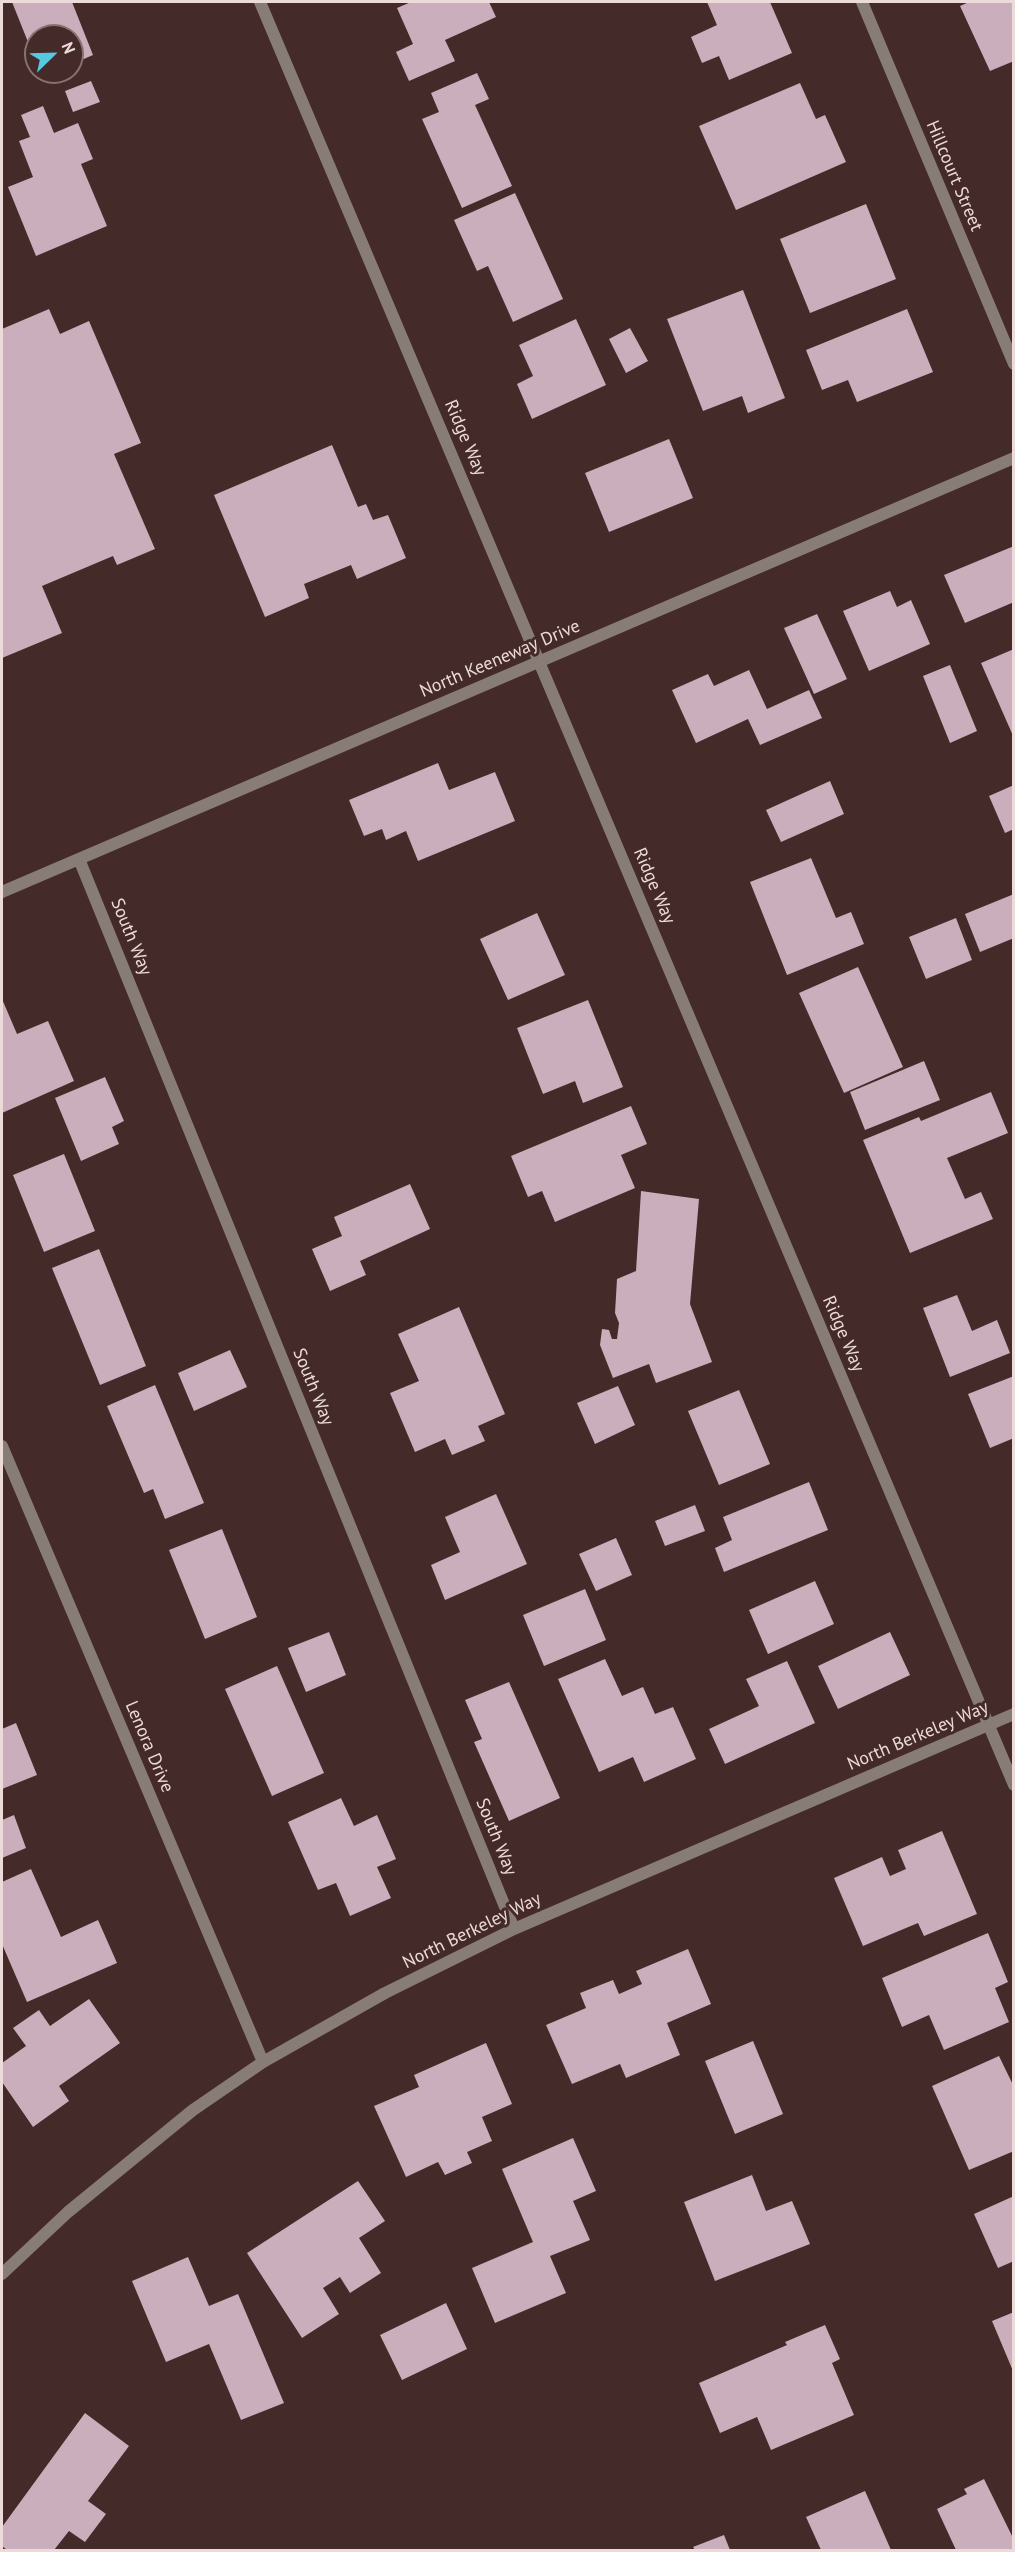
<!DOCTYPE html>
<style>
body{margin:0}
#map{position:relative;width:1015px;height:2552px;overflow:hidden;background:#442a29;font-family:"PT Sans",sans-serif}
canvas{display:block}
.frame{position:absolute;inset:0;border:3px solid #eddbda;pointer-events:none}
.north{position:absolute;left:24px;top:24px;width:60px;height:60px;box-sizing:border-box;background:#442a29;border:2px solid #887170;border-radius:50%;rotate:67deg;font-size:16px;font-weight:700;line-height:24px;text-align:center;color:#eddbda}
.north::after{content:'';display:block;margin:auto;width:21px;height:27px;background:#56c9e1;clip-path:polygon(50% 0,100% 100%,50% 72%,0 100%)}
</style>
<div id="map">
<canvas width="1015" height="2552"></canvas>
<div class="frame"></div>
<div class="north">N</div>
</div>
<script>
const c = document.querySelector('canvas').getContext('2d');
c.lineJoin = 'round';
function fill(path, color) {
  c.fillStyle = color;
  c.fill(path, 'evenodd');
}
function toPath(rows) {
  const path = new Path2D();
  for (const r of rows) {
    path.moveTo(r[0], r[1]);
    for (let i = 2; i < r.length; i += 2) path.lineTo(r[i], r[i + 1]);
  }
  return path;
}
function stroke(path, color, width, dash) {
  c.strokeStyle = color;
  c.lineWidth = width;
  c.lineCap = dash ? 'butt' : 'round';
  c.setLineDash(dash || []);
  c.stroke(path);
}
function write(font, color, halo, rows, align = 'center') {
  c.font = font + ' "PT Sans",sans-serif';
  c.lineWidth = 6;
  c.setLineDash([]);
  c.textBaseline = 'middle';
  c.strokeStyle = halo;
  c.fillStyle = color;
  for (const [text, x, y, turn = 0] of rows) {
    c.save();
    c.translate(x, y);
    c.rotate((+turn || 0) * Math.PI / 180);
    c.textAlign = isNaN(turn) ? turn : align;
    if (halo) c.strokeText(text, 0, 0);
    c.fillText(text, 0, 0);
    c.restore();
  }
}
fill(toPath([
 [12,2,72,2,93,55,72,64,72,36,36,36,36,62],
 [411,2,489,2,496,17,445,40,455,61,409,81,396,52,413,44,397,8],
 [707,2,770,2,792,53,729,80,719,56,702,63,691,37,717,25],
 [969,2,1014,2,1014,61,990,71,960,6],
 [477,73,489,99,475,105,512,186,462,208,422,119,439,112,431,93],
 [91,81,100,102,73,112,65,91],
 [800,83,816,119,825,115,846,162,736,210,699,126],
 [43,106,54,133,78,123,93,159,81,164,107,226,36,256,8,187,33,177,19,141,30,137,21,115],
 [515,193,563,299,513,322,488,266,477,271,454,220],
 [866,204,896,279,810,313,780,239],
 [743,290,785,398,748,413,742,396,703,411,667,319],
 [49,309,60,334,89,321,141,443,114,454,155,549,117,565,113,556,42,586,62,633,2,658,2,329],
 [907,309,933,372,857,402,848,380,822,390,806,350],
 [576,319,606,385,532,419,517,384,533,376,519,345],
 [630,328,648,361,626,373,609,339],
 [669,439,693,498,609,532,585,473],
 [332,445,358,507,366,504,373,520,388,515,406,558,357,579,351,565,304,584,309,598,265,617,214,495],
 [1014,546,1014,602,965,623,944,575],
 [890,591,897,607,911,600,930,644,869,671,843,611],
 [817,614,847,679,814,694,784,628],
 [1014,649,1014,738,981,663],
 [950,665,977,731,950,743,923,676],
 [749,670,767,709,809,690,822,718,760,745,748,719,696,743,672,690,708,674,714,686],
 [438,763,449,790,495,772,515,821,418,861,406,831,386,840,382,829,364,836,349,800],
 [830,781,844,814,781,842,766,810],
 [1014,785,1014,829,1005,833,989,796],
 [811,858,836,918,851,912,864,944,787,975,750,882],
 [1014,894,1014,938,980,952,965,914],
 [537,913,565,975,508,1000,480,939],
 [956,918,972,960,926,979,909,937],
 [858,967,903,1067,844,1093,799,993],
 [2,999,17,1034,48,1021,74,1081,2,1113],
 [588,1000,623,1087,583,1103,575,1081,543,1094,517,1028],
 [924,1061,940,1100,865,1130,850,1092],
 [105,1077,124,1121,112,1127,119,1144,81,1161,55,1098],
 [991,1092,1008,1133,947,1158,965,1199,981,1192,993,1219,910,1253,863,1140,919,1117,921,1121],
 [631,1106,647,1144,621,1155,635,1188,555,1222,542,1191,528,1197,511,1156],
 [64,1154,95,1231,44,1252,13,1175],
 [410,1184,430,1229,360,1261,366,1275,330,1291,312,1249,342,1236,334,1217],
 [641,1191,699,1199,690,1304,712,1362,656,1383,649,1364,613,1378,600,1345,602,1329,609,1330,612,1339,617,1339,619,1323,615,1313,617,1279,636,1271],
 [99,1249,146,1366,100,1385,52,1268],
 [957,1295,972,1331,997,1320,1010,1353,950,1377,923,1308],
 [459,1307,505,1414,478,1426,485,1441,452,1455,445,1439,415,1452,390,1393,419,1381,398,1334],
 [230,1350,247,1387,194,1411,178,1373],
 [1014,1376,1014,1438,990,1448,968,1394],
 [155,1385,204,1503,165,1519,153,1489,144,1493,107,1406],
 [618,1386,635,1425,595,1444,577,1403],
 [739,1390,770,1464,719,1485,688,1411],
 [809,1482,828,1530,724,1572,715,1548,732,1540,723,1517],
 [496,1494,527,1564,445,1600,431,1565,460,1552,445,1517],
 [695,1505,705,1531,665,1546,655,1521],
 [222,1529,257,1617,205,1639,169,1550],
 [616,1538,632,1575,596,1591,579,1554],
 [815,1581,834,1624,768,1654,749,1610],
 [585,1589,606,1640,544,1666,523,1615],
 [329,1632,346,1675,306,1692,288,1648],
 [890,1632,910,1675,838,1709,818,1666],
 [605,1659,622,1696,643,1687,655,1714,673,1707,696,1759,644,1782,633,1757,599,1772,558,1679],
 [787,1661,815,1723,725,1764,709,1729,759,1706,746,1679],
 [277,1666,324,1773,272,1796,225,1689],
 [509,1682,560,1798,509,1821,474,1742,482,1739,465,1700],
 [16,1723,37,1775,2,1789,2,1729],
 [341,1798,354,1826,377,1815,396,1859,377,1867,391,1898,350,1916,336,1883,318,1890,288,1822],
 [14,1815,26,1848,2,1858,2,1820],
 [942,1831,977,1914,924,1936,918,1923,863,1946,834,1878,882,1857,890,1876,906,1869,898,1850],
 [31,1869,61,1937,98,1920,117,1963,27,2002,2,1944,2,1882],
 [988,1933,1008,1982,995,1988,1009,2022,944,2050,929,2015,902,2027,882,1978],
 [688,1949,711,2004,667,2023,680,2055,626,2078,620,2064,572,2084,546,2025,586,2008,580,1993,613,1980,619,1994,642,1984,636,1971],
 [89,1999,120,2043,59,2086,69,2101,33,2127,2,2082,2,2063,26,2046,13,2028,39,2010,50,2026],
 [753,2041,783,2114,735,2134,705,2061],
 [486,2043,512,2104,482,2117,492,2141,467,2152,472,2163,445,2175,438,2162,406,2177,374,2106,419,2087,414,2075],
 [999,2056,1014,2087,1014,2151,969,2170,932,2086],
 [573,2138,596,2191,573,2201,590,2240,550,2256,566,2293,495,2323,472,2268,533,2242,502,2169],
 [752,2175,766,2211,792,2201,810,2244,715,2281,684,2202],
 [358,2181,385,2221,359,2238,381,2273,350,2293,340,2277,323,2288,339,2314,302,2338,247,2253],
 [1014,2196,1014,2261,998,2268,974,2214],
 [188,2257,209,2306,238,2294,284,2403,241,2420,209,2344,166,2362,132,2281],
 [446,2303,467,2349,402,2380,380,2335],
 [1014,2312,1014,2371,1013,2371,992,2321],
 [825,2325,840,2359,832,2363,854,2415,771,2450,757,2417,720,2433,699,2383,787,2345,785,2342],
 [85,2413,129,2446,88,2501,106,2514,85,2542,69,2531,54,2550,7,2550,2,2546,2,2527],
 [984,2479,1014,2540,1014,2548,1009,2550,956,2550,937,2509,967,2494,964,2489],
 [865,2491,891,2550,821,2550,806,2517],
 [724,2535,730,2550,695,2550,693,2547]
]), '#cbaebb');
stroke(toPath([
 [260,2,1014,1785],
 [862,2,1014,364],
 [79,859,514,1929],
 [2,892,1014,458],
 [2,1446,263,2062],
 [2,2274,68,2212,193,2110,263,2062,385,1993,514,1929,1014,1714]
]), '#887d76', 12);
write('18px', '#eddbda', '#442a29', [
 ["Hillcourt Street",954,176,67],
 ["Ridge Way",465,438,67],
 ["North Keeneway Drive",500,659,-23],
 ["Ridge Way",654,886,67],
 ["South Way",131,937,68],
 ["Ridge Way",843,1334,67],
 ["South Way",313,1387,68],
 ["North Berkeley Way",918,1736,-23],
 ["Lenora Drive",149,1747,67],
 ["South Way",496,1837,68],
 ["North Berkeley Way",472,1931,-26]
]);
</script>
